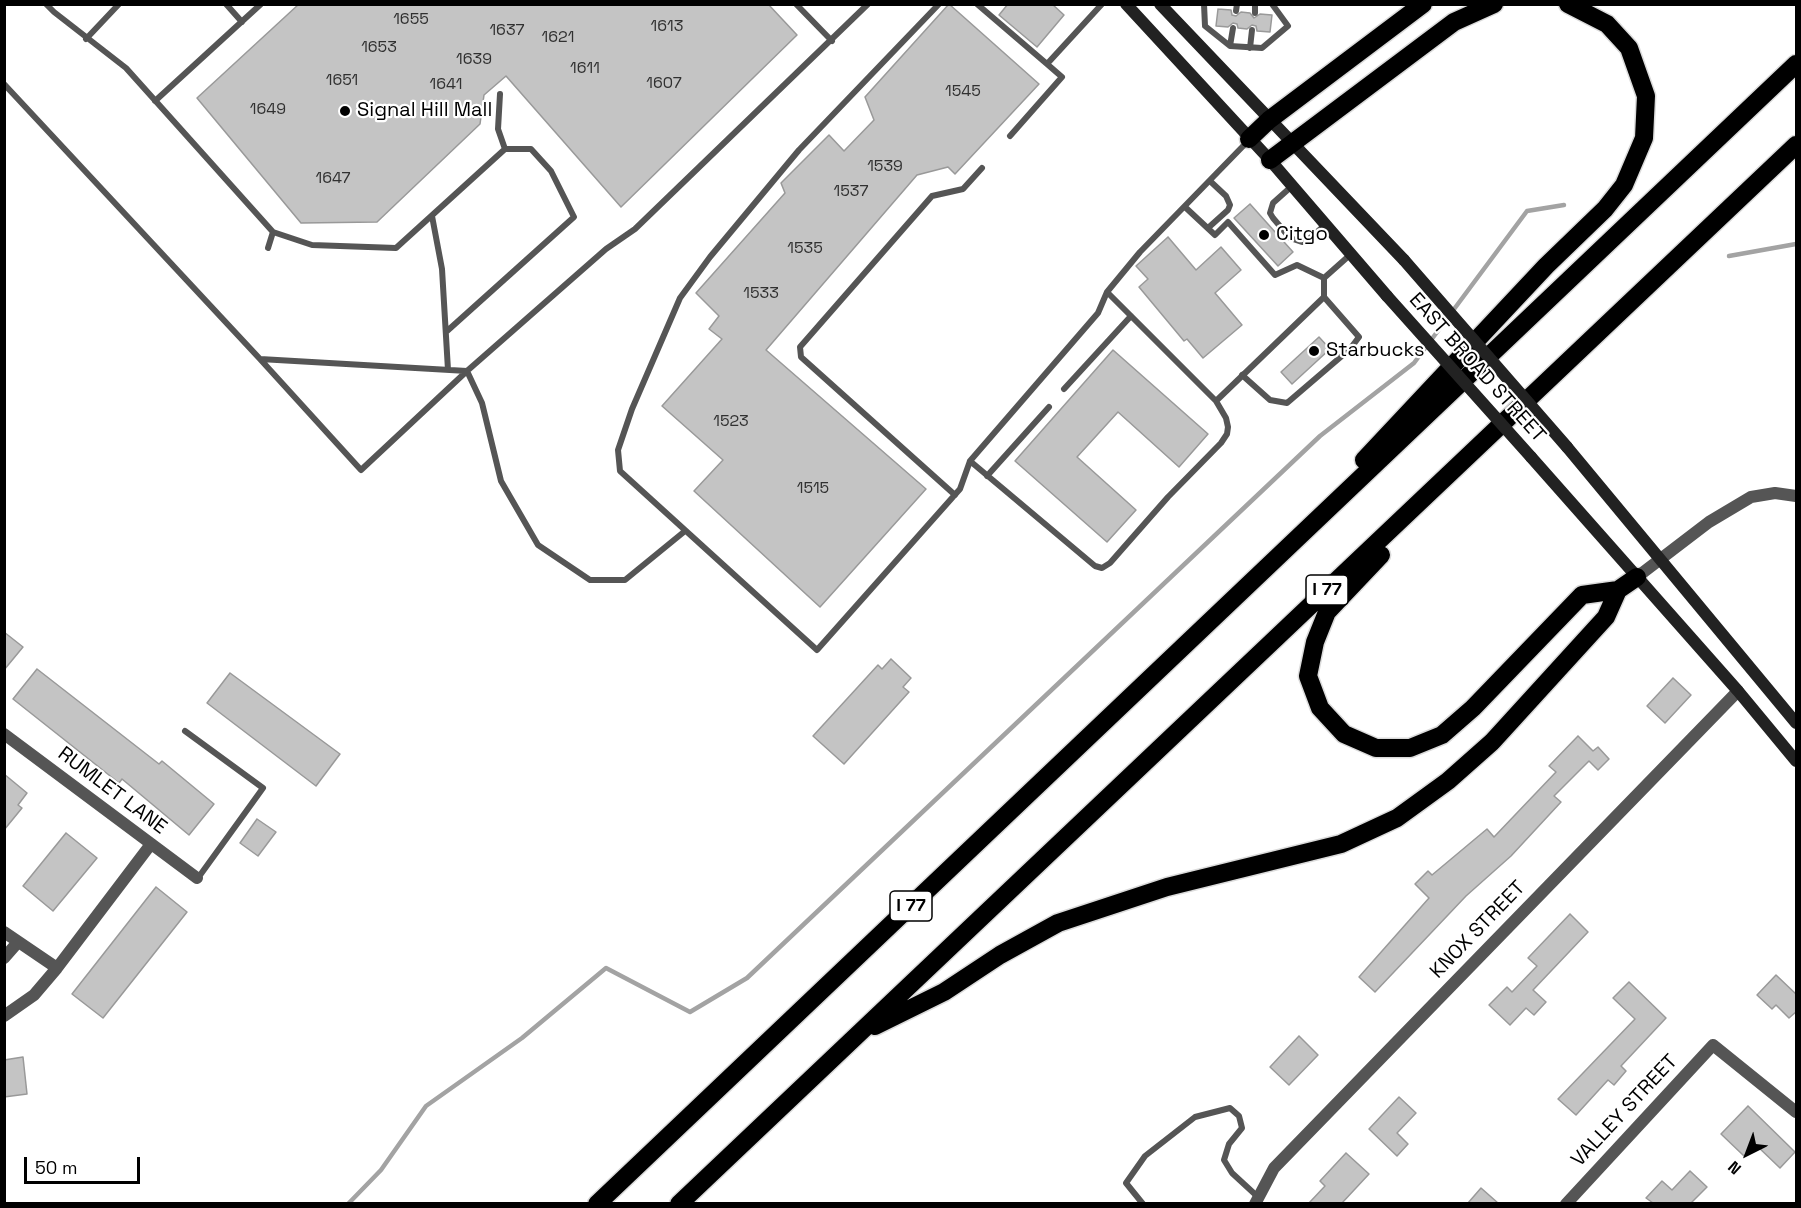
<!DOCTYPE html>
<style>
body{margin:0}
#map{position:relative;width:1801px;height:1208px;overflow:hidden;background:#fff;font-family:"Space Grotesk",sans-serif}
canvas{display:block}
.frame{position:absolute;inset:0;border:6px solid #000;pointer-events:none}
.north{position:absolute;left:1717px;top:1124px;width:60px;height:60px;-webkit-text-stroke:4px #fff;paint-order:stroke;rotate:222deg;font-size:16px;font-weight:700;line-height:24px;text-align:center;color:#000}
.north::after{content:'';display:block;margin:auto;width:21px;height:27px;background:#000;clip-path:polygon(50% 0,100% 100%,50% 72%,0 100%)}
.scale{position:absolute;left:24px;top:1157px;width:116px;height:27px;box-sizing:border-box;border:3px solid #000;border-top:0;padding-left:8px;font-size:18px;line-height:21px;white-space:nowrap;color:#000;-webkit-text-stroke:4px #fff;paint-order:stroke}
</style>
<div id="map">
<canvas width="1801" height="1208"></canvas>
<div class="frame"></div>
<div class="north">N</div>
<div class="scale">50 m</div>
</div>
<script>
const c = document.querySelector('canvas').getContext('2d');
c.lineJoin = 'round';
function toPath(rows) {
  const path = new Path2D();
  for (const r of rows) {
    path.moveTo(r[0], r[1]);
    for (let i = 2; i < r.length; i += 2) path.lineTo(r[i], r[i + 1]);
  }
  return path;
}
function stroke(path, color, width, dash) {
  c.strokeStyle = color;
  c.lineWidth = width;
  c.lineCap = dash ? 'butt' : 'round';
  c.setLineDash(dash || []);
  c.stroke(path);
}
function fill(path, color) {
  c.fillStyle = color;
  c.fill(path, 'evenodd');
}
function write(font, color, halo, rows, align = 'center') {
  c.font = font + ' "Space Grotesk",sans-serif';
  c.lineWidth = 4.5;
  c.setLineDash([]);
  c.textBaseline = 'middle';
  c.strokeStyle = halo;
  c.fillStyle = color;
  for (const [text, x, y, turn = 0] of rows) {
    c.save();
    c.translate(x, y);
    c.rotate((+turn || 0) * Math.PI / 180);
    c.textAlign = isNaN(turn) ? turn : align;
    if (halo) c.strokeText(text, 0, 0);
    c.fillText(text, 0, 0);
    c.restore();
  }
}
stroke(toPath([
 [1729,256,1796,244],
 [348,1204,381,1170,426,1106,522,1038,606,968,690,1012,747,978,1320,436,1414,363,1527,211,1564,205]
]), '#a3a3a3', 4.5);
const building = toPath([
 [299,4,768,4,797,35,621,207,506,76,484,95,480,124,377,222,301,223,197,98,299,4],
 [949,4,1039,84,955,174,948,167,917,175,766,350,926,489,820,607,694,491,723,460,662,406,722,339,709,329,719,316,696,293,785,193,781,183,829,135,844,151,874,120,865,97,949,4],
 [1008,4,1052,4,1064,15,1037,47,999,15,1008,4],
 [1218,9,1231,10,1232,15,1236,16,1241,12,1250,13,1254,18,1260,14,1272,15,1270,32,1257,31,1256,26,1252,25,1247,29,1238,28,1237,24,1233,23,1228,27,1216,26,1218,9],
 [1250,204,1293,252,1278,266,1234,218,1250,204],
 [1168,237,1196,270,1221,247,1241,270,1215,293,1242,325,1203,358,1187,339,1184,341,1139,287,1148,279,1136,266,1168,237],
 [1319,337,1330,349,1292,384,1281,372,1319,337],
 [1113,350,1208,434,1179,467,1118,412,1077,457,1136,510,1107,542,1015,461,1113,350],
 [4,632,23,647,4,670,4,632],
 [891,659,911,678,903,687,909,692,844,764,813,736,878,665,882,669,891,659],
 [37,669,159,764,162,761,214,804,189,835,122,779,119,783,13,699,37,669],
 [230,673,340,754,316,786,207,703,230,673],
 [1673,678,1691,695,1665,723,1647,706,1673,678],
 [1578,736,1593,751,1598,747,1609,759,1598,770,1589,761,1554,796,1561,802,1511,856,1466,896,1375,992,1359,977,1429,898,1415,884,1428,871,1432,875,1487,829,1494,837,1556,772,1549,766,1578,736],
 [4,774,27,793,18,805,22,808,4,830,4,774],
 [257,819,276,832,258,856,240,843,257,819],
 [66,833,97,858,53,911,23,886,66,833],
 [156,887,187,912,103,1018,72,994,156,887],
 [1570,914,1588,932,1533,990,1546,1002,1534,1015,1526,1008,1510,1025,1489,1005,1507,987,1512,992,1537,966,1528,958,1570,914],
 [1776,975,1797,995,1797,1011,1789,1018,1776,1005,1772,1009,1757,995,1776,975],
 [1629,982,1666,1018,1621,1066,1626,1071,1614,1085,1608,1080,1576,1115,1558,1099,1635,1019,1613,998,1629,982],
 [1299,1036,1318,1055,1289,1085,1270,1067,1299,1036],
 [23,1057,27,1094,4,1097,4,1060,23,1057],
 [1399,1097,1416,1113,1397,1133,1408,1144,1397,1156,1369,1129,1399,1097],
 [1748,1106,1795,1152,1780,1168,1755,1144,1744,1156,1721,1134,1748,1106],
 [1346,1153,1369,1174,1342,1203,1309,1203,1325,1186,1320,1181,1346,1153],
 [1690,1171,1707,1187,1691,1203,1653,1203,1646,1198,1662,1181,1672,1190,1690,1171],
 [1481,1188,1498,1203,1468,1203,1481,1188]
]);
fill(building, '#c4c4c4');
stroke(building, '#999', 1.5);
const motorway = toPath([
 [1249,139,1269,120,1423,4],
 [1270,160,1454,22,1494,4],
 [1364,460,1546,266,1605,209,1624,185,1644,138,1646,96,1629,48,1607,24,1568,4],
 [1381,555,1327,612,1315,642,1308,676,1320,708,1344,734,1376,748,1410,748,1442,735,1473,708,1582,595,1618,590],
 [875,1026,944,992,1000,955,1058,923,1167,887,1341,844,1397,818,1448,781,1492,742,1606,617,1618,590,1637,577],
 [597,1204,1796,64],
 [679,1204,1796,145]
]);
stroke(motorway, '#dbdbdb', 21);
stroke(toPath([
 [46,4,54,12,126,68,273,232,312,245,396,248,505,149,531,149,551,171,574,217,446,332],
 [226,4,242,22],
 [796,4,832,41],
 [939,4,799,150,710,257,680,298,632,409,618,450,620,471,817,650,960,489,970,461,1098,313,1107,292],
 [977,4,1047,64],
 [1204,4,1205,26,1230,46,1262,48,1288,26,1272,4],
 [1236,11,1237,4],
 [1255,13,1255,4],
 [86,39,119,4],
 [1230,46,1233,28],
 [1250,48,1252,30],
 [4,84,260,359,467,371,482,403,501,481,538,545,590,580,625,580,685,531],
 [500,94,498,129,505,149],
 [155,101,261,4],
 [1010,136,1062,77,1047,64,1102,4],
 [1248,141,1140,252,1107,292,1216,401,1324,297,1324,278,1351,254],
 [1292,186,1273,203,1270,213,1273,218,1290,238,1302,242,1309,239,1325,225],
 [1185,207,1215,235,1228,222,1275,275,1297,265,1324,278],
 [432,216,442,269,448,370],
 [1208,228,1228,210,1230,205,1226,196,1210,181],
 [268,248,273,232],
 [260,359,361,470,467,371,606,249,635,229,868,4],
 [1242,375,1270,400,1287,403,1350,349,1359,337,1324,297],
 [1064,389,1131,316],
 [970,461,1095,566,1102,568,1110,563,1168,497,1221,443,1227,434,1228,427,1226,418,1216,401],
 [987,476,1049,407],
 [955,495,801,357,800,347,932,196,963,189,982,168],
 [185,731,263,788,198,878],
 [1143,1204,1126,1183,1145,1156,1195,1117,1230,1108,1239,1116,1242,1128,1229,1144,1224,1160,1232,1173,1258,1197]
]), '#555', 6);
stroke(toPath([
 [1637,577,1709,522,1751,497,1775,493,1796,496],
 [4,734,197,878],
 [4,932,57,968],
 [4,958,18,942],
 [4,1016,34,995,57,968,151,844],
 [1255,1204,1274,1168,1738,691],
 [1566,1204,1713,1045,1796,1112]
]), '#555', 12);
stroke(toPath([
 [1126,4,1270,160,1387,296],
 [1160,4,1404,260],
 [1567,447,1796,723],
 [1531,457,1738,691,1796,761]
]), '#222', 12);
stroke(motorway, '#000', 18);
stroke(toPath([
 [1404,260,1567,447],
 [1387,296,1531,457]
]), '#222', 12);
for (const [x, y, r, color] of [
 [345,111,6,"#000"],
 [1264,235,6,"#000"],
 [1314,351,6,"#000"]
]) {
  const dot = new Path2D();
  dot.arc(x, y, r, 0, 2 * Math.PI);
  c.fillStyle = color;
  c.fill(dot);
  stroke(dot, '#fff', 2);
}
write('16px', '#313131', null, [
 ["1655",411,20],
 ["1613",667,27],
 ["1637",507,31],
 ["1621",558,38],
 ["1653",379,48],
 ["1639",474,60],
 ["1611",585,69],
 ["1651",342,81],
 ["1607",664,84],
 ["1641",446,85],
 ["1545",963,92],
 ["1649",268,110],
 ["1539",885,167],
 ["1647",333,179],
 ["1537",851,192],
 ["1535",805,249],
 ["1533",761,294],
 ["1523",731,422],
 ["1515",813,489]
]);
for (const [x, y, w] of [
 [1327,590,42],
 [911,906,42]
]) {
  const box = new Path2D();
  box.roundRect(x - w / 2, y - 15, w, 30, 4.5);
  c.fillStyle = '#fff';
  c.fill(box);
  stroke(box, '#000', 1.5);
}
write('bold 18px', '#000', null, [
 ["I 77",1327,590],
 ["I 77",911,906]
]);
write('20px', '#000', '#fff', [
 ["Signal Hill Mall",357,111],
 ["Citgo",1276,235],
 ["Starbucks",1326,351]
], 'left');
write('20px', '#000', '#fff', [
 ["EAST BROAD STREET",1477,368,48],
 ["RUMLET LANE",112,791,37],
 ["KNOX STREET",1478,930,-46],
 ["VALLEY STREET",1625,1111,-47]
]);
</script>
